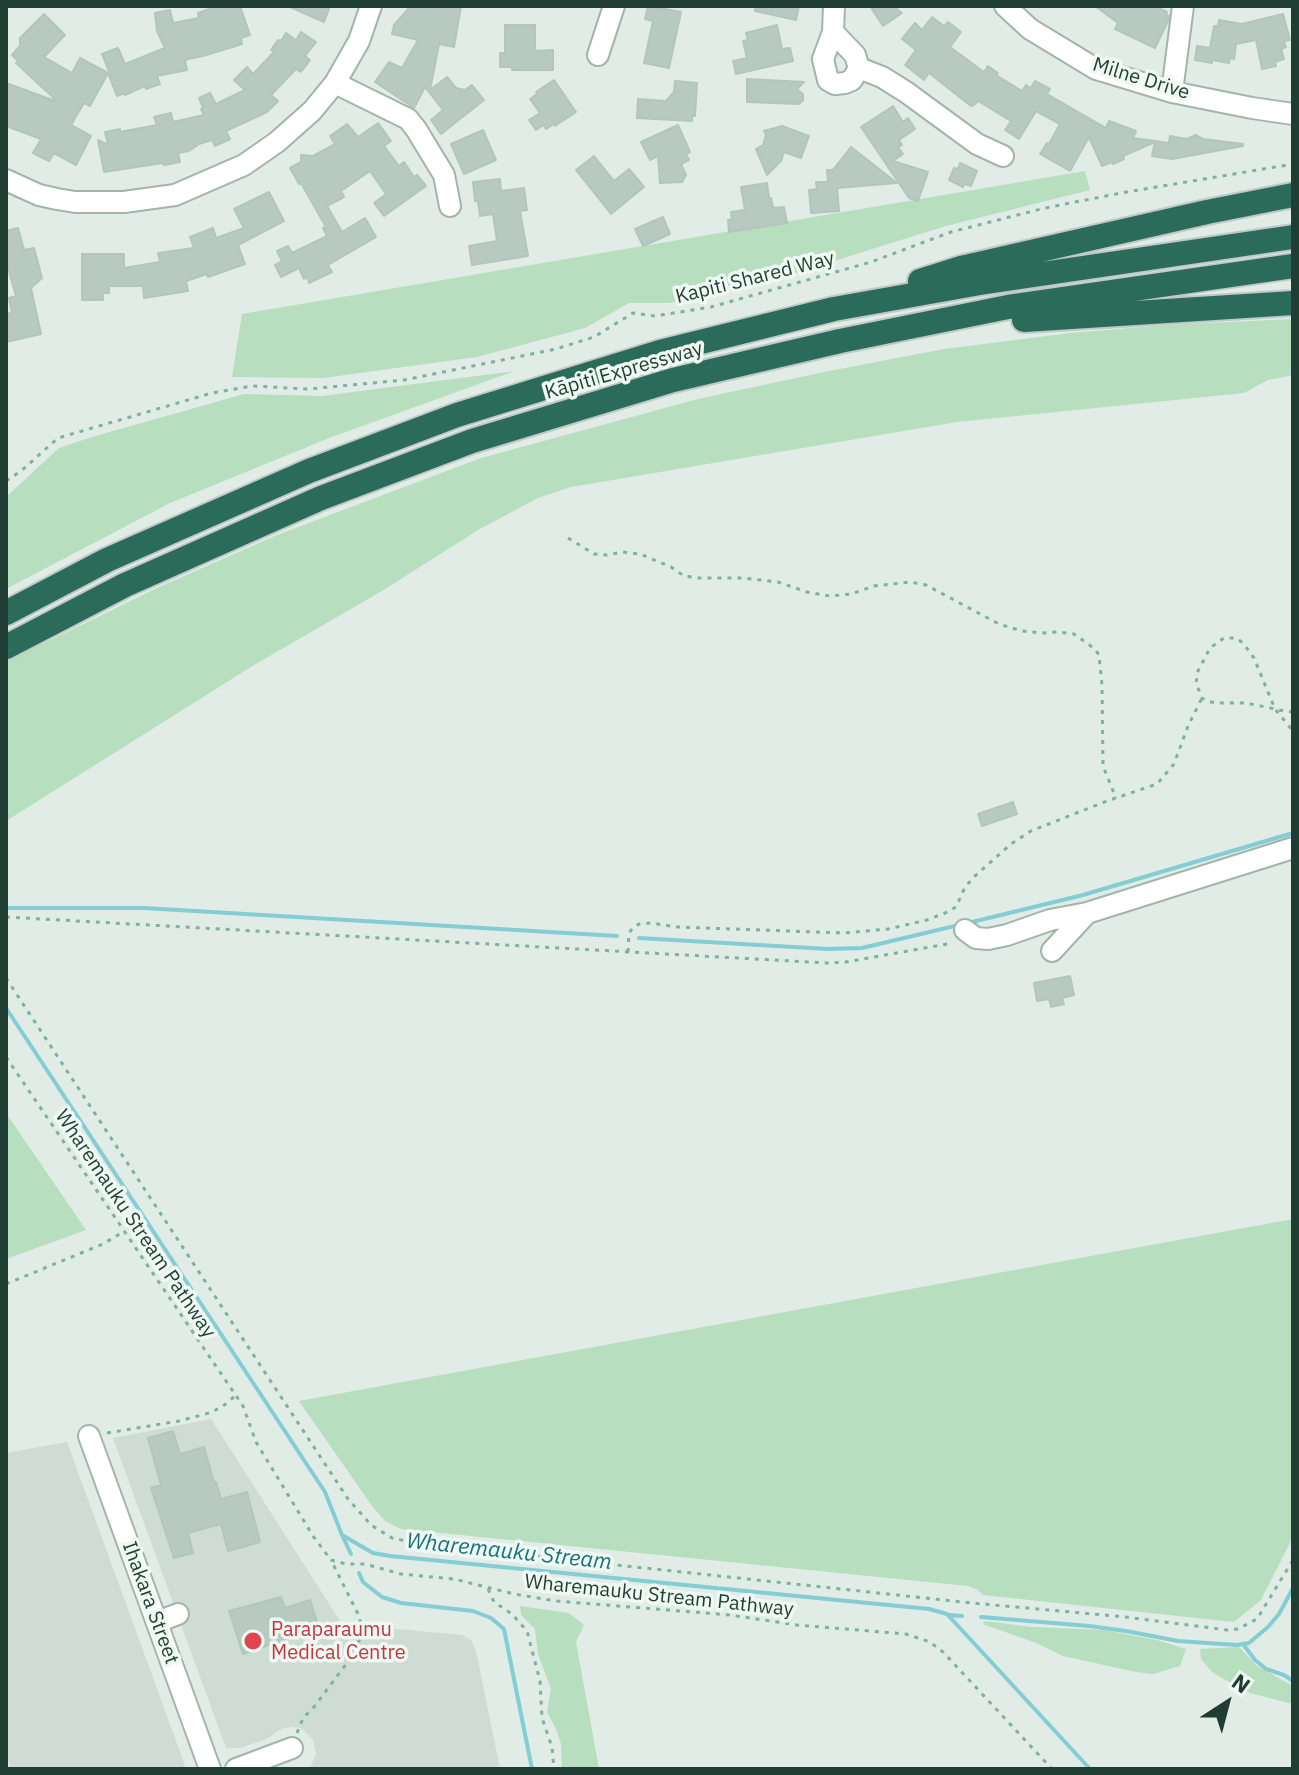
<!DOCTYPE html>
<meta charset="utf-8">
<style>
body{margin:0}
#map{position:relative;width:1299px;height:1775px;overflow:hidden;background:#e0ece5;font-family:"IBM Plex Sans",sans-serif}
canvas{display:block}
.frame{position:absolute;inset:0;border:8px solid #1f3d33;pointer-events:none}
.north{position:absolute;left:1187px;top:1663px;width:80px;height:80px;-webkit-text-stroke:6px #f0f8f4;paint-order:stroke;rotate:36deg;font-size:22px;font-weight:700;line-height:32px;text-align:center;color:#1f3d33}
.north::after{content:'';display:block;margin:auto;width:28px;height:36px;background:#1f3d33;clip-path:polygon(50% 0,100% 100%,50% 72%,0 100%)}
</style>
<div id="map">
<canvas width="1299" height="1775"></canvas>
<div class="frame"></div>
<div class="north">N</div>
</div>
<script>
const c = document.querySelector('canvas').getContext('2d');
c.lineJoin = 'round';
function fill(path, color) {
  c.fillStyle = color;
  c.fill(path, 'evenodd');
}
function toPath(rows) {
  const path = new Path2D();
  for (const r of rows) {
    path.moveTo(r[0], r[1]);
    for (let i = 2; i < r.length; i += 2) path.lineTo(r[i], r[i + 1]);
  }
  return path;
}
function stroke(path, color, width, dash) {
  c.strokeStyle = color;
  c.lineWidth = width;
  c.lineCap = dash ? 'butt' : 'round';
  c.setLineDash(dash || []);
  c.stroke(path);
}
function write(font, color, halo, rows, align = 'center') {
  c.font = font + ' "IBM Plex Sans",sans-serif';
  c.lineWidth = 7;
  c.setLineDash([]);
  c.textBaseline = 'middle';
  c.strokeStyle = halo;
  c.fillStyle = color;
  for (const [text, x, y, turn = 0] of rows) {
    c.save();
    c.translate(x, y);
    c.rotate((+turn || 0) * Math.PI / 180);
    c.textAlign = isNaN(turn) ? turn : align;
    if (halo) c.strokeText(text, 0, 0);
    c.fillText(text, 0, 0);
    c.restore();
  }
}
fill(toPath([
 [211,1419,342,1624,462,1635,471,1640,476,1651,500,1769,309,1769,316,1755,313,1739,301,1728,291,1727,283,1728,266,1739,240,1748,226,1748,113,1438],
 [67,1442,179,1749,186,1769,10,1769,6,1749,6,1453]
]), '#cedcd4');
fill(toPath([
 [1085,171,1090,190,946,226,760,284,670,303,629,303,585,328,477,357,323,378,232,377,242,314],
 [1293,319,1293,375,1268,380,1244,393,957,422,571,487,538,498,478,530,382,591,254,665,6,821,6,662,157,588,277,535,481,458,698,399,824,372,944,349,1071,333,1166,325],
 [515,371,329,438,170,503,6,589,6,497,59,448,92,437,244,394,322,396],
 [6,1113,86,1230,6,1259],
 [1293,1219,1293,1537,1261,1600,1234,1622,983,1595,978,1590,968,1586,401,1529,385,1521,372,1506,299,1401],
 [520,1606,569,1613,584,1625,576,1642,599,1769,562,1769,561,1744,556,1729,547,1712,551,1689,538,1654,535,1629,521,1615],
 [985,1621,1032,1627,1104,1630,1157,1640,1186,1649,1180,1666,1153,1674,1136,1672,1063,1656,1036,1643,983,1624],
 [1239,1647,1257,1666,1293,1686,1293,1704,1250,1693,1213,1673,1201,1659,1200,1649]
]), '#b7debf');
stroke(toPath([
 [6,908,144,908,617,936],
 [968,923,1083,895,1293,833],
 [639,938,828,949,862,948,959,925],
 [6,1008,325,1492,342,1535,373,1553,390,1556,929,1609,947,1614,1090,1769],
 [342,1535,351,1554],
 [359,1573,363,1582,382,1597,401,1603,473,1611,491,1618,504,1629,532,1769],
 [949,1615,962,1616],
 [981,1617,1089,1626,1126,1631,1178,1641,1237,1645,1249,1643,1268,1627,1279,1614,1293,1588],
 [1243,1644,1255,1660,1266,1669,1284,1675,1293,1681]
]), '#84cdd4', 4);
const building = toPath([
 [218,6,240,6,250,35,241,38,242,44,203,56,188,59,185,61,187,70,157,76,160,84,146,89,145,86,125,95,125,93,117,96,108,73,90,106,84,103,71,125,91,136,76,165,54,153,49,161,33,153,41,139,6,126,6,83,58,102,16,63,18,61,12,55,20,46,20,38,44,14,65,35,44,57,72,73,80,58,110,74,102,54,118,48,125,64,165,48,157,31,155,13,170,10,173,23,199,18,198,13,218,6],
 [288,6,330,6,324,22,288,6],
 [411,6,461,6,454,47,439,44,430,90,447,77,456,88,465,90,472,85,484,100,441,134,431,120,443,110,425,87,414,108,375,82,389,62,402,68,418,40,392,34,394,25,411,6],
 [648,6,681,12,669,68,644,63,653,21,645,19,648,6],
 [756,6,799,6,796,20,755,11,756,6],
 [870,6,893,6,902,13,883,26,870,6],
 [1095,6,1154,6,1167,12,1166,14,1169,16,1168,21,1155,48,1115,29,1118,23,1095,6],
 [1283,14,1290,40,1284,41,1286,47,1281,49,1284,59,1275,62,1276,66,1262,69,1256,40,1236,44,1234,59,1230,58,1229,63,1212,60,1212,63,1195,60,1197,46,1210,48,1214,26,1218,26,1219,20,1242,24,1283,14],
 [932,17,944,26,948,22,961,32,950,47,984,72,988,66,998,73,996,75,1022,91,1026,85,1031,88,1035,81,1050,89,1047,94,1106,128,1109,121,1136,131,1133,138,1169,143,1170,136,1187,139,1196,135,1203,139,1243,144,1243,146,1172,159,1152,156,1155,142,1123,156,1124,159,1113,164,1112,162,1102,166,1089,137,1070,171,1040,154,1047,143,1049,144,1060,124,1036,111,1019,139,1005,130,1011,121,978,101,974,105,971,106,929,73,924,80,905,65,916,50,902,39,915,23,922,30,932,17],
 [505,25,535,25,535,51,553,50,553,70,512,70,512,67,500,67,500,53,505,53,505,25],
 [777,25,782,49,790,48,793,61,736,74,733,61,747,58,743,41,748,40,746,33,777,25],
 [301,32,316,42,305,56,310,60,301,72,296,69,271,95,278,101,267,112,226,131,230,139,215,146,212,140,199,144,189,151,178,153,180,162,164,165,163,163,104,172,98,140,108,145,105,132,120,129,120,132,157,125,154,117,171,113,173,122,204,115,201,109,203,108,199,98,210,93,216,104,245,90,234,80,247,67,253,74,274,52,271,50,278,40,281,41,286,33,296,40,301,32],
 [747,79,804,82,797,89,803,94,803,100,799,104,747,102,747,79],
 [554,80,576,112,555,126,554,124,546,129,543,125,536,130,529,120,540,113,530,99,537,94,536,92,554,80],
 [675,81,697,83,695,116,692,116,692,121,637,118,638,99,666,101,674,92,675,81],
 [893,106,903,122,908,118,915,129,899,140,902,145,898,147,903,154,893,161,928,172,918,201,909,198,861,127,893,106],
 [378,123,391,141,384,146,399,166,404,162,414,177,417,175,426,186,384,216,374,203,386,194,370,171,341,191,344,197,327,206,342,232,365,218,376,237,328,265,332,272,309,283,307,277,304,279,299,268,281,277,275,265,282,261,277,251,288,246,292,253,327,236,323,228,326,227,301,183,299,184,290,168,301,162,301,155,313,156,335,144,330,136,347,124,358,137,378,123],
 [678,125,690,152,686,154,689,160,681,164,686,175,682,182,660,183,658,156,650,160,641,142,678,125],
 [782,126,809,136,801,158,784,152,781,161,767,175,756,149,763,145,766,135,764,131,782,126],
 [483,130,496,160,464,174,451,144,483,130],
 [851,147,897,183,837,188,839,211,811,213,809,190,817,189,816,182,828,182,827,170,833,170,851,147],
 [594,156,614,181,629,169,644,187,611,214,576,170,594,156],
 [960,163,977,171,971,186,964,184,963,187,949,180,954,168,958,169,960,163],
 [500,179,501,191,524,188,527,210,520,211,528,256,472,265,469,246,497,241,493,214,480,216,478,201,475,201,473,182,500,179],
 [767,183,769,198,771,198,773,208,784,207,787,223,729,232,728,220,732,219,731,212,745,210,741,187,767,183],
 [269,192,284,221,238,245,245,264,208,277,207,274,186,281,188,291,144,298,143,286,109,286,109,293,103,293,103,300,82,300,82,254,124,254,124,268,160,262,158,253,194,248,190,237,213,228,216,238,244,228,234,209,269,192],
 [663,217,670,234,643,246,635,229,663,217],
 [18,228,24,250,34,248,42,278,31,288,41,334,6,342,6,314,12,313,9,298,16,296,6,261,6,231,18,228],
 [1013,802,1017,814,982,826,978,814,1013,802],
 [1070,976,1074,995,1062,998,1064,1004,1051,1007,1049,999,1037,1001,1034,983,1070,976],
 [173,1431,180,1454,204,1447,214,1483,216,1482,221,1499,247,1492,260,1542,228,1551,221,1524,188,1533,193,1553,174,1558,151,1488,161,1485,148,1438,173,1431],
 [281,1597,285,1608,310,1600,319,1628,243,1654,229,1611,281,1597]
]);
fill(building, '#b8c9c1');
stroke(building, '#b2c6bc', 2);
const minor = toPath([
 [1005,6,1030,29,1096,69,1172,92,1252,108,1293,114],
 [833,32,855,55,859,68,852,80,845,83,835,84,828,80,823,59,833,32,834,6],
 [598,55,614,6],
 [859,68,882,77,906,92,977,144,1003,156],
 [335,83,408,119,416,129,444,175,450,206],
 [1172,92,1183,6],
 [6,180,39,195,57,199,75,202,124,202,175,195,244,165,277,142,312,111,335,83,359,41,371,6],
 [965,930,976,938,988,939,1007,935,1050,920,1087,913],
 [1052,951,1087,913,1293,848],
 [89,1436,210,1769],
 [157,1622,178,1614],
 [236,1769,292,1748]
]);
const highway = toPath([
 [920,281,961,268,1207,212,1293,195],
 [1024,320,1293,303],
 [6,613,107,560,309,471,457,415,660,352,834,309,980,283,1293,237],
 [6,647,125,585,321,498,472,441,673,380,840,341,1008,307,1293,266]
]);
stroke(minor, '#a2b4ac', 24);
stroke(highway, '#c0c9c6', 28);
stroke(toPath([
 [6,481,21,471,58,438,212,393,252,386,308,389,404,380,556,349,594,337,633,313,655,316,711,307,871,262,951,232,1045,208,1121,193,1293,164],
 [568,538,594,554,607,555,623,552,640,554,671,567,684,576,698,578,743,578,778,582,807,592,830,596,851,594,874,586,910,582,926,585,999,624,1022,631,1041,633,1058,632,1074,634,1095,649,1099,655,1102,685,1103,766,1116,798],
 [1293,712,1284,711,1275,709,1246,703,1216,703,1207,701,1202,698,1196,683,1198,671,1210,648,1224,638,1236,638,1243,643,1254,658,1275,709,1293,731],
 [6,917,827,963,846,962,953,943],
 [628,952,629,933,632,929,639,924,651,923,677,927,844,933,888,929,927,920,945,913,956,907,965,887,976,875,1011,844,1031,831,1107,801,1157,784,1174,764,1188,726,1202,698],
 [6,978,348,1499,371,1525,392,1538,420,1544,972,1603,1126,1617,1227,1630,1238,1629,1257,1619,1293,1560],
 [6,1057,243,1406,256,1442,313,1536,331,1560,346,1564,365,1564,401,1574,454,1579,514,1594,556,1601,730,1615,797,1625,906,1634,930,1642,943,1652,1052,1769],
 [6,1284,103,1244,123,1232],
 [107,1433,179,1421,209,1413,222,1407,235,1396],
 [488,1589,494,1602,512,1614,527,1631,540,1681,542,1718,552,1747,554,1769],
 [297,1733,303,1718,314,1707,347,1663,361,1637,360,1618,331,1560]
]), '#7eb19e', 3, [4, 6]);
stroke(minor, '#fff', 20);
stroke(highway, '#2a6b59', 24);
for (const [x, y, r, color] of [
 [253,1641,10,"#e0444e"]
]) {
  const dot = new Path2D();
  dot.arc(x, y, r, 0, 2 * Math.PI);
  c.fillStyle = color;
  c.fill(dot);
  stroke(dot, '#f0f8f4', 3);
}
write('20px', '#1f3d33', '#f0f8f4', [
 ["Milne Drive",1141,79,17],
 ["Kapiti Shared Way",755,278,-14],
 ["Kāpiti Expressway",624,371,-16],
 ["Wharemauku Stream Pathway",135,1224,56],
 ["Wharemauku Stream Pathway",659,1596,6],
 ["Ihakara Street",150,1603,70]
]);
write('20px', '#be3a42', '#f0f8f4', [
 ["Paraparaumu",271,1630],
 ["Medical Centre",271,1653]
], 'left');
write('italic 22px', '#16727c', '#f0f8f4', [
 ["Wharemauku Stream",509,1552,6]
]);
</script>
